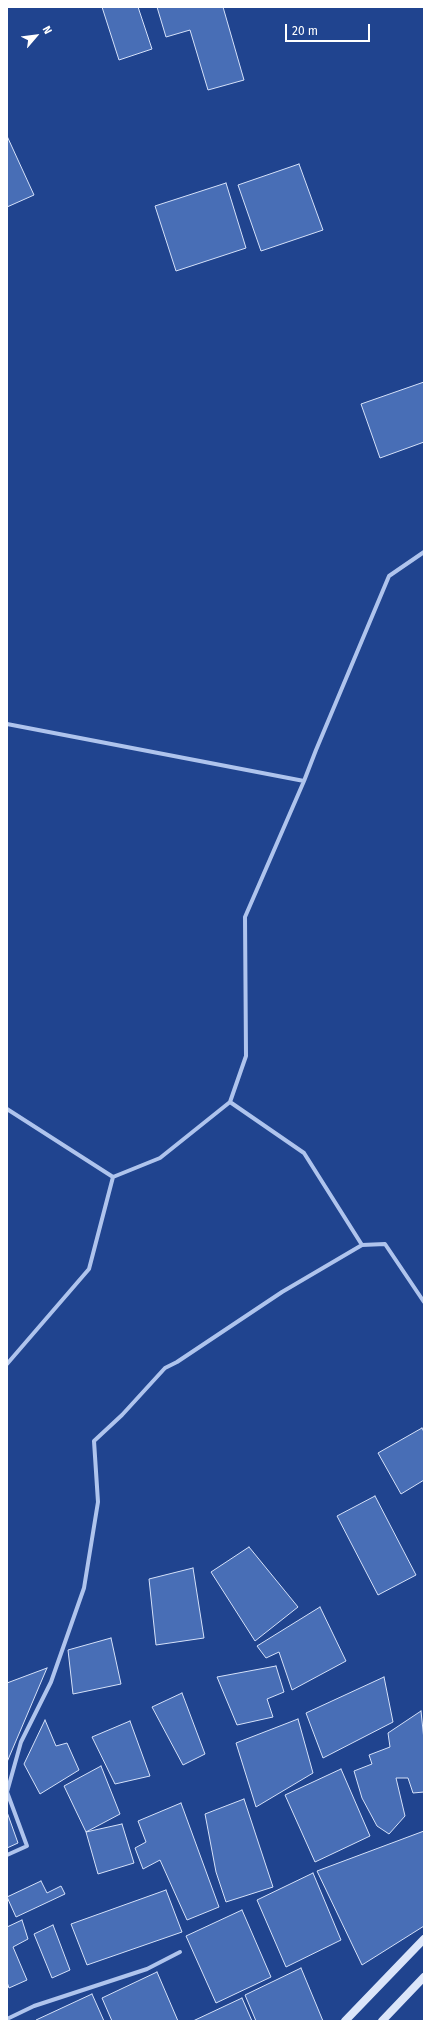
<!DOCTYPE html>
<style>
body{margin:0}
#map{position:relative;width:431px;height:2028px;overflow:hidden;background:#20448f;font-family:"Fira Sans",sans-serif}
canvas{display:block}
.frame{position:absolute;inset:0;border:8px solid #fff;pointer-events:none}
.north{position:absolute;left:16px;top:16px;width:40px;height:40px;-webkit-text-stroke:3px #20448f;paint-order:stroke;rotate:62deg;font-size:11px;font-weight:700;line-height:16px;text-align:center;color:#fff}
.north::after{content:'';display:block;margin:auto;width:14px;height:18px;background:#fff;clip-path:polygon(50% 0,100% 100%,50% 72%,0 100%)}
.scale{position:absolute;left:285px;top:24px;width:85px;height:18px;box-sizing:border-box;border:2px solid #fff;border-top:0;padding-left:5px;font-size:12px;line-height:14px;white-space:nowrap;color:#fff;-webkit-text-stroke:3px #20448f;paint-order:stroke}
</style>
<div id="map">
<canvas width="431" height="2028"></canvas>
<div class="frame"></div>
<div class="north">N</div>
<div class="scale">20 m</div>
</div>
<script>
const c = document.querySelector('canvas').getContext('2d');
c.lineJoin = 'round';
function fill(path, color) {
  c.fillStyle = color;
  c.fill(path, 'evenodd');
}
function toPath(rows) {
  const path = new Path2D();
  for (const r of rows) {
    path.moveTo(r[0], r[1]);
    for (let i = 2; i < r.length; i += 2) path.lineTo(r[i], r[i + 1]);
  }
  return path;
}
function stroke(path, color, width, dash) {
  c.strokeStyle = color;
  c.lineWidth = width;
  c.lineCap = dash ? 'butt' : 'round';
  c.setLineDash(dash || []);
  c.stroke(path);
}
const building = toPath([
 [102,7,138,7,152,49,119,60,102,7],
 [157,7,223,7,244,80,208,90,190,30,166,37,157,7],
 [7,136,34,195,7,207,7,136],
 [299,164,323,230,261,251,238,185,299,164],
 [226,183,246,248,176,271,155,206,226,183],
 [424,382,424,442,380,458,361,404,424,382],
 [422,1428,424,1432,424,1480,401,1494,378,1453,422,1428],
 [375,1496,416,1575,378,1595,337,1516,375,1496],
 [249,1547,298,1607,255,1641,211,1572,249,1547],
 [193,1568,204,1638,156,1645,149,1579,193,1568],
 [320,1607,346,1661,292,1690,279,1652,266,1658,257,1646,320,1607],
 [111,1638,121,1684,73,1694,68,1650,111,1638],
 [276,1666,284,1692,267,1699,273,1717,237,1725,217,1677,276,1666],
 [47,1668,7,1762,7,1683,47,1668],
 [384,1677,393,1722,323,1758,306,1713,384,1677],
 [182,1693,205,1754,183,1765,152,1707,182,1693],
 [421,1711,424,1740,424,1792,413,1793,408,1778,396,1778,405,1816,389,1834,377,1826,362,1798,354,1771,372,1764,369,1755,390,1747,388,1733,421,1711],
 [298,1719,313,1773,256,1807,236,1743,298,1719],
 [45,1720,56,1746,67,1743,79,1770,40,1794,24,1764,45,1720],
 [130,1721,150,1776,115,1784,92,1737,130,1721],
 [101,1766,120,1814,86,1832,64,1786,101,1766],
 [341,1769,370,1836,315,1862,285,1795,341,1769],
 [244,1799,273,1887,226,1902,216,1872,205,1814,244,1799],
 [181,1803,219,1907,187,1920,160,1860,143,1869,135,1848,146,1842,138,1821,181,1803],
 [7,1812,18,1843,7,1848,7,1812],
 [122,1824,134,1863,98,1874,86,1832,122,1824],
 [424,1831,424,1926,362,1965,317,1871,424,1831],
 [313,1873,341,1940,286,1967,257,1900,313,1873],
 [41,1881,47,1893,61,1886,65,1894,16,1917,7,1897,41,1881],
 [166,1890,182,1932,87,1965,71,1924,166,1890],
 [242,1910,271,1977,216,2003,186,1936,242,1910],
 [22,1920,28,1939,13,1947,27,1980,9,1988,7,1982,7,1927,22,1920],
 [53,1925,70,1970,52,1978,34,1934,53,1925],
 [301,1968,323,2021,256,2021,245,1995,301,1968],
 [157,1972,178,2021,112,2021,102,1998,157,1972],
 [92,1994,104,2021,37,2021,36,2020,92,1994],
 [242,1998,252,2021,193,2021,242,1998]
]);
fill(building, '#486eb6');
stroke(building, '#d5e1f9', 1);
stroke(toPath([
 [7,724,304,781],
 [230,1102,304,1153,362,1245],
 [7,1109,113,1177,160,1158,230,1102,246,1056,245,917,304,781,316,750,389,576,424,552],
 [7,1364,89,1269,113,1177],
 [7,1792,21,1742,51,1682,84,1588,98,1502,94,1441,122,1415,165,1368,177,1362,282,1292,362,1245,385,1244,424,1302],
 [7,1792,27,1846,7,1855],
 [7,2019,34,2006,147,1969,180,1952]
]), '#afc4ed', 4);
stroke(toPath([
 [345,2021,424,1939],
 [382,2021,424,1977]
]), '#dbe5f9', 8);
</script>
